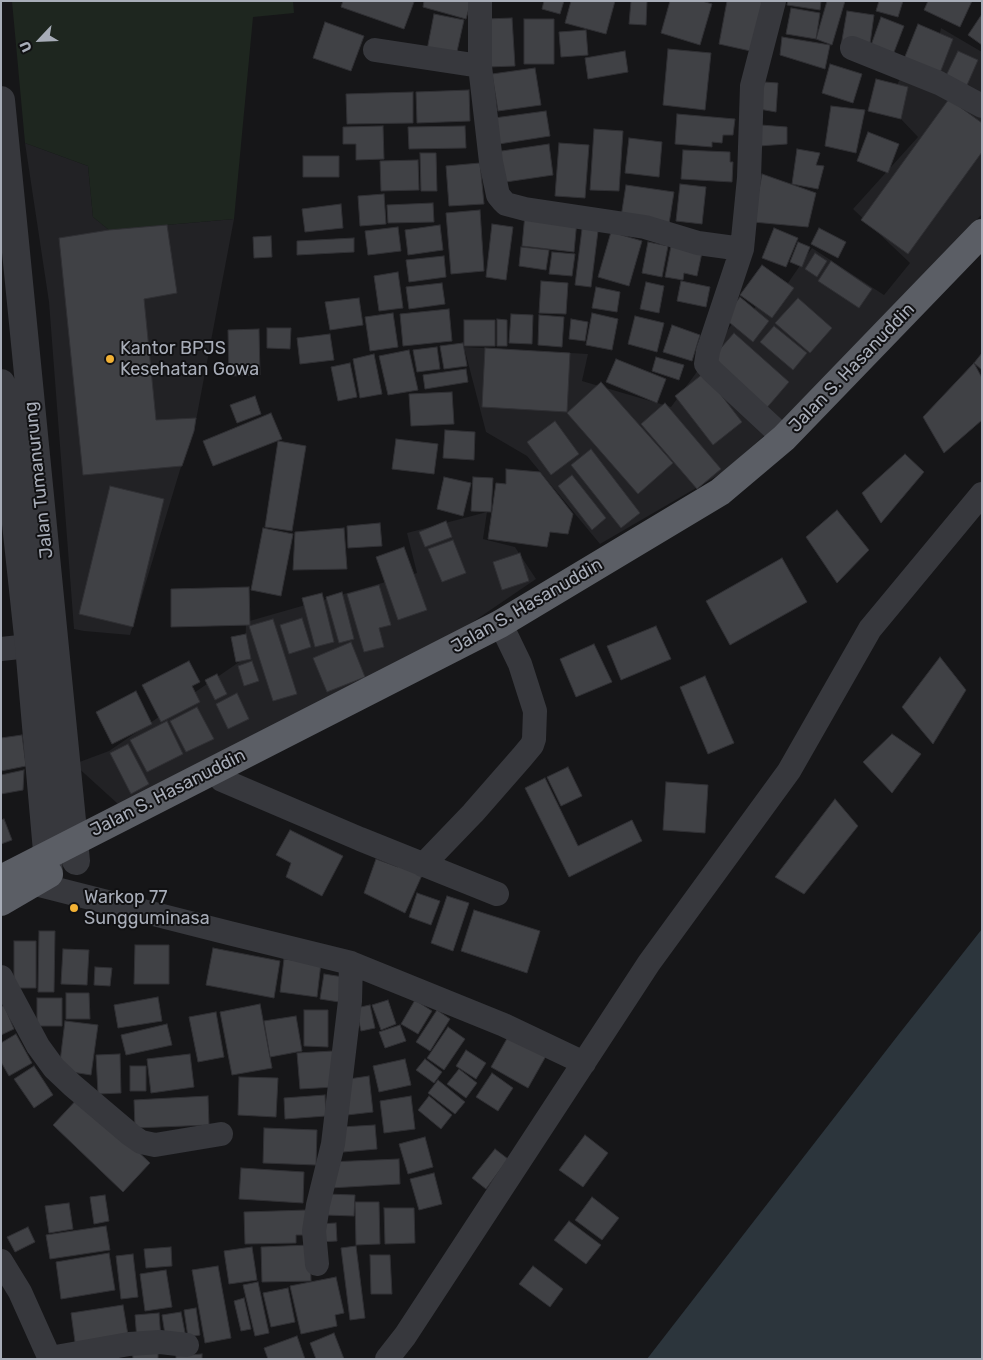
<!DOCTYPE html>
<style>
body{margin:0}
#map{position:relative;width:983px;height:1360px;overflow:hidden;background:#161618;font-family:Rubik,sans-serif}
canvas{display:block}
.frame{position:absolute;inset:0;border:2px solid #a8adb8;pointer-events:none}
.north{position:absolute;left:15px;top:15px;width:50px;height:50px;-webkit-text-stroke:4px #111113;paint-order:stroke;rotate:245deg;font-size:14px;font-weight:700;line-height:20px;text-align:center;color:#a8adb8}
.north::after{content:'';display:block;margin:auto;width:18px;height:22px;background:#a8adb8;clip-path:polygon(50% 0,100% 100%,50% 72%,0 100%)}
</style>
<div id="map">
<canvas width="983" height="1360"></canvas>
<div class="frame"></div>
<div class="north">U</div>
</div>
<script>
const ctx = document.querySelector('canvas').getContext('2d');
ctx.lineJoin = 'round';
function paint(path, color) {
  ctx.fillStyle = color;
  ctx.fill(path, 'evenodd');
}
function toPath(rows) {
  const path = new Path2D();
  for (const r of rows) {
    path.moveTo(r[0], r[1]);
    for (let i = 2; i < r.length; i += 2) path.lineTo(r[i], r[i + 1]);
  }
  return path;
}
function strokePath(path, color, width, dash) {
  ctx.strokeStyle = color;
  ctx.lineWidth = width;
  ctx.lineCap = dash ? 'butt' : 'round';
  ctx.setLineDash(dash || []);
  ctx.stroke(path);
}
function write(font, color, halo, rows, align = 'center') {
  ctx.font = font + ' Rubik,sans-serif';
  ctx.lineWidth = 4;
  ctx.setLineDash([]);
  ctx.textBaseline = 'middle';
  ctx.strokeStyle = halo;
  ctx.fillStyle = color;
  for (const [text, x, y, turn = 0] of rows) {
    ctx.save();
    ctx.translate(x, y);
    ctx.rotate((+turn || 0) * Math.PI / 180);
    ctx.textAlign = isNaN(turn) ? turn : align;
    if (halo) ctx.strokeText(text, 0, 0);
    ctx.fillText(text, 0, 0);
    ctx.restore();
  }
}
const built = toPath([
 [941,28,982,52,982,214,841,368,722,473,600,544,527,456,486,432,464,347,588,354,582,381,671,407,732,324,750,315,777,276,788,283,812,248,884,295,910,263,853,209,918,137,899,117,884,113,905,68,932,72],
 [25,143,88,166,93,217,109,230,234,219,194,431,180,470,130,635,84,631,74,629,49,302],
 [487,512,483,539,515,547,536,579,464,628,129,814,74,764,109,751,245,658,246,622,417,573,407,533]
]);
const green = toPath([
 [12,1,293,1,294,13,253,17,234,219,109,230,93,217,88,166,25,143]
]);
const water = toPath([
 [982,929,982,1359,647,1359,899,1034]
]);
const building = toPath([
 [343,1,411,1,414,2,404,29,341,7,343,1],
 [424,1,471,1,466,19,423,7,424,1],
 [544,1,564,1,560,14,542,9,544,1],
 [571,1,615,1,606,34,565,23,571,1],
 [631,1,647,1,646,25,629,24,631,1],
 [670,1,702,1,712,4,700,45,661,33,670,1],
 [727,1,757,1,767,3,755,52,719,44,727,1],
 [788,1,821,1,820,10,787,5,788,1],
 [827,1,845,1,832,45,816,39,827,1],
 [879,1,903,1,898,17,876,11,879,1],
 [928,1,972,1,960,27,924,10,928,1],
 [791,8,820,13,816,39,786,34,791,8],
 [847,11,874,15,869,51,841,46,847,11],
 [434,14,464,20,456,56,427,50,434,14],
 [982,14,982,45,968,35,982,14],
 [881,17,904,26,891,60,869,51,881,17],
 [512,18,515,66,488,67,485,19,512,18],
 [524,19,554,19,554,64,524,64,524,19],
 [325,22,364,36,351,71,313,58,325,22],
 [918,24,953,39,940,73,904,59,918,24],
 [586,30,588,55,561,57,559,32,586,30],
 [782,37,830,45,825,69,780,55,782,37],
 [668,49,711,53,705,110,663,105,668,49],
 [625,51,628,72,588,79,585,58,625,51],
 [958,51,978,60,964,92,943,82,958,51],
 [830,64,862,74,853,103,822,93,830,64],
 [535,68,541,105,498,111,492,74,535,68],
 [876,79,908,87,901,119,868,111,876,79],
 [764,82,778,83,776,112,759,109,764,82],
 [469,90,470,121,417,123,416,92,469,90],
 [413,92,413,123,347,124,346,94,413,92],
 [949,99,982,123,982,152,908,254,861,220,949,99],
 [831,106,865,110,856,153,825,146,831,106],
 [546,111,550,136,499,144,494,118,546,111],
 [677,114,735,119,733,135,723,135,722,143,712,142,712,147,675,144,677,114],
 [761,125,787,127,787,144,759,146,761,125],
 [383,126,384,159,356,160,356,144,343,144,343,127,383,126],
 [465,126,466,148,409,149,408,127,465,126],
 [594,129,623,131,619,191,590,190,594,129],
 [868,132,899,144,888,173,857,161,868,132],
 [629,138,662,142,659,177,625,173,629,138],
 [559,143,589,145,585,198,555,196,559,143],
 [549,144,553,175,499,183,495,152,549,144],
 [797,149,820,153,816,165,824,166,818,189,792,184,797,149],
 [683,150,730,152,730,162,733,162,732,182,681,179,683,150],
 [420,153,436,153,437,191,421,191,420,153],
 [303,156,339,156,339,177,303,177,303,156],
 [418,160,419,190,381,191,380,161,418,160],
 [480,163,484,204,449,206,446,166,480,163],
 [762,174,816,193,808,227,753,222,762,174],
 [680,184,706,187,702,224,676,221,680,184],
 [626,185,674,192,669,224,621,217,626,185],
 [384,194,386,224,360,226,358,196,384,194],
 [433,203,434,222,388,223,387,205,433,203],
 [341,204,343,228,305,232,302,209,341,204],
 [480,210,484,271,451,274,446,213,480,210],
 [525,214,577,220,574,252,522,246,525,214],
 [583,221,599,223,591,287,575,285,583,221],
 [492,224,513,227,506,280,486,277,492,224],
 [167,225,177,293,144,299,156,420,196,418,194,431,182,466,83,475,59,238,109,230,167,225],
 [440,225,443,250,408,255,405,230,440,225],
 [398,227,401,251,368,255,365,231,398,227],
 [774,228,798,238,786,267,762,258,774,228],
 [819,228,846,242,838,258,811,244,819,228],
 [611,232,642,241,629,286,598,277,611,232],
 [271,236,272,257,254,258,253,237,271,236],
 [354,238,354,252,297,255,297,241,354,238],
 [672,241,703,248,697,276,684,273,683,280,665,277,672,241],
 [648,242,668,246,662,277,642,273,648,242],
 [798,242,810,247,802,267,790,262,798,242],
 [521,247,549,250,546,270,519,266,521,247],
 [552,252,575,254,572,276,549,274,552,252],
 [815,253,827,261,817,277,805,269,815,253],
 [444,256,446,277,409,282,406,260,444,256],
 [831,261,872,289,859,308,818,281,831,261],
 [762,265,794,288,772,318,740,295,762,265],
 [398,272,403,308,379,311,374,276,398,272],
 [541,281,568,283,566,314,539,313,541,281],
 [681,281,710,287,706,307,677,301,681,281],
 [646,282,664,286,659,313,640,309,646,282],
 [442,283,445,304,409,309,406,287,442,283],
 [596,287,620,292,617,312,592,308,596,287],
 [740,297,769,321,753,342,724,318,740,297],
 [359,298,363,325,330,330,325,302,359,298],
 [798,298,832,328,810,353,775,323,798,298],
 [449,309,452,341,403,346,400,314,449,309],
 [393,313,398,347,370,351,365,317,393,313],
 [592,313,618,319,612,350,586,345,592,313],
 [511,314,533,315,532,344,509,343,511,314],
 [539,315,564,317,562,347,538,345,539,315],
 [635,316,664,323,657,352,628,344,635,316],
 [497,319,507,320,507,346,497,346,497,319],
 [571,319,588,322,585,341,569,339,571,319],
 [464,320,495,320,495,346,464,346,464,320],
 [672,325,700,335,692,361,663,352,672,325],
 [774,326,807,353,793,370,760,342,774,326],
 [267,328,291,328,290,349,267,348,267,328],
 [259,329,260,375,229,376,228,330,259,329],
 [734,333,789,382,764,411,708,363,734,333],
 [330,334,334,360,300,364,297,338,330,334],
 [463,343,467,366,444,369,440,346,463,343],
 [437,347,440,369,417,372,413,350,437,347],
 [485,348,570,353,567,412,482,407,485,348],
 [409,350,418,390,388,395,379,356,409,350],
 [982,353,982,370,974,363,982,353],
 [374,354,382,394,360,398,353,359,374,354],
 [656,357,684,365,679,380,652,371,656,357],
 [616,359,666,379,657,403,606,382,616,359],
 [350,363,357,397,338,401,331,367,350,363],
 [974,363,982,378,982,420,944,453,923,417,974,363],
 [466,369,468,382,425,389,423,375,466,369],
 [704,373,742,422,713,445,675,396,704,373],
 [601,382,673,463,638,494,567,413,601,382],
 [452,392,454,424,411,426,409,394,452,392],
 [255,396,261,414,237,423,230,405,255,396],
 [665,403,721,469,697,489,641,424,665,403],
 [271,413,282,439,213,466,203,441,271,413],
 [555,421,579,454,551,475,527,442,555,421],
 [445,430,475,432,474,460,443,458,445,430],
 [396,439,438,444,434,474,392,469,396,439],
 [278,441,306,446,292,531,265,527,278,441],
 [591,449,640,513,621,528,571,465,591,449],
 [905,454,924,472,881,523,862,493,905,454],
 [506,469,540,472,573,514,568,534,550,532,547,547,488,539,496,483,506,484,506,469],
 [572,475,606,518,592,530,558,486,572,475],
 [444,477,471,483,463,516,437,509,444,477],
 [473,477,493,478,491,512,471,511,473,477],
 [110,486,164,499,133,627,79,614,110,486],
 [837,510,869,550,837,583,806,537,837,510],
 [446,521,452,537,425,547,419,532,446,521],
 [380,523,382,546,348,548,347,526,380,523],
 [263,528,293,534,281,596,251,590,263,528],
 [344,528,347,569,293,570,295,532,344,528],
 [453,540,466,573,442,582,428,549,453,540],
 [404,547,427,610,398,620,376,557,404,547],
 [520,553,529,581,502,590,493,562,520,553],
 [782,558,807,602,730,645,706,601,782,558],
 [379,585,391,625,379,628,384,647,364,652,347,594,379,585],
 [249,587,250,625,171,627,171,589,249,587],
 [342,592,354,639,339,643,326,597,342,592],
 [322,593,334,642,315,647,302,598,322,593],
 [302,618,311,647,289,654,280,625,302,618],
 [273,619,297,694,273,701,249,626,273,619],
 [656,626,671,659,621,680,607,646,656,626],
 [246,634,251,659,236,662,231,637,246,634],
 [351,642,365,677,327,692,313,658,351,642],
 [594,644,612,682,576,697,560,659,594,644],
 [940,657,966,690,933,744,902,707,940,657],
 [189,661,200,682,192,686,200,702,161,722,142,685,189,661],
 [252,661,259,681,244,686,238,666,252,661],
 [217,674,227,694,215,700,205,680,217,674],
 [705,676,734,743,708,754,680,687,705,676],
 [136,691,152,724,112,744,96,712,136,691],
 [237,693,249,719,228,729,216,704,237,693],
 [197,707,214,739,186,752,170,721,197,707],
 [167,721,183,754,147,772,130,740,167,721],
 [892,734,921,754,892,793,863,762,892,734],
 [22,735,26,766,1,771,1,738,22,735],
 [128,744,149,784,131,794,110,753,128,744],
 [568,767,582,796,561,806,547,777,568,767],
 [24,770,23,790,1,794,1,775,24,770],
 [545,778,578,846,632,820,642,841,569,877,525,788,545,778],
 [666,782,708,785,705,833,663,830,666,782],
 [835,799,858,826,804,894,775,877,835,799],
 [4,819,12,840,1,844,1,820,4,819],
 [290,830,343,856,322,896,286,877,291,863,276,855,290,830],
 [376,859,398,867,400,862,423,873,405,913,364,893,376,859],
 [417,893,440,901,431,925,409,917,417,893],
 [447,896,469,903,453,951,431,943,447,896],
 [474,910,540,931,527,973,461,951,474,910],
 [39,931,55,931,54,992,38,992,39,931],
 [14,941,36,941,36,988,14,988,14,941],
 [135,945,169,945,169,984,134,984,135,945],
 [213,948,280,961,274,998,206,985,213,948],
 [63,949,89,950,87,985,61,984,63,949],
 [284,959,321,963,317,997,280,992,284,959],
 [95,967,112,968,110,986,94,985,95,967],
 [324,974,343,977,339,1002,320,999,324,974],
 [66,993,89,993,90,1019,66,1019,66,993],
 [158,997,162,1021,118,1028,114,1005,158,997],
 [37,998,62,998,62,1026,37,1026,37,998],
 [388,1000,396,1024,381,1030,372,1005,388,1000],
 [415,1000,432,1011,418,1034,401,1024,415,1000],
 [260,1004,272,1068,232,1075,220,1012,260,1004],
 [4,1005,14,1029,1,1035,1,1007,4,1005],
 [370,1005,375,1028,361,1031,356,1008,370,1005],
 [304,1010,328,1010,328,1047,304,1046,304,1010],
 [437,1010,450,1019,430,1051,416,1042,437,1010],
 [216,1012,224,1057,198,1062,189,1017,216,1012],
 [296,1016,302,1051,270,1057,264,1021,296,1016],
 [65,1021,98,1025,91,1075,59,1070,65,1021],
 [167,1024,172,1045,126,1055,121,1035,167,1024],
 [400,1025,406,1041,385,1048,379,1032,400,1025],
 [448,1027,465,1039,444,1070,427,1058,448,1027],
 [16,1034,32,1063,9,1076,1,1062,1,1043,16,1034],
 [509,1035,546,1056,528,1088,491,1067,509,1035],
 [466,1050,486,1063,476,1079,456,1066,466,1050],
 [333,1051,335,1087,300,1089,297,1053,333,1051],
 [120,1054,121,1093,98,1094,96,1055,120,1054],
 [190,1054,194,1087,151,1093,147,1059,190,1054],
 [405,1059,411,1085,379,1092,373,1066,405,1059],
 [425,1059,442,1072,434,1083,416,1070,425,1059],
 [34,1066,53,1095,34,1108,14,1079,34,1066],
 [130,1066,146,1066,146,1091,130,1091,130,1066],
 [459,1069,477,1083,466,1098,447,1084,459,1069],
 [492,1073,513,1088,498,1111,476,1097,492,1073],
 [369,1076,373,1112,347,1115,342,1080,369,1076],
 [239,1077,278,1078,276,1117,238,1115,239,1077],
 [438,1080,465,1102,455,1114,428,1093,438,1080],
 [325,1095,326,1116,285,1119,284,1098,325,1095],
 [80,1096,150,1163,123,1192,53,1125,80,1096],
 [208,1096,209,1125,135,1128,134,1100,208,1096],
 [411,1096,415,1129,384,1133,380,1101,411,1096],
 [429,1096,452,1115,441,1129,418,1110,429,1096],
 [375,1125,377,1149,343,1152,341,1127,375,1125],
 [264,1128,317,1130,316,1165,263,1163,264,1128],
 [585,1135,608,1153,583,1187,559,1170,585,1135],
 [425,1137,433,1167,408,1174,399,1144,425,1137],
 [495,1149,508,1159,486,1189,472,1178,495,1149],
 [399,1159,400,1184,330,1188,329,1162,399,1159],
 [241,1168,304,1172,303,1203,239,1199,241,1168],
 [434,1173,442,1204,419,1210,410,1179,434,1173],
 [326,1194,355,1195,354,1216,325,1215,326,1194],
 [105,1195,109,1221,94,1224,90,1197,105,1195],
 [592,1197,619,1218,602,1240,575,1220,592,1197],
 [355,1202,379,1202,380,1244,356,1245,355,1202],
 [69,1203,73,1229,49,1233,45,1206,69,1203],
 [384,1208,414,1208,415,1243,385,1244,384,1208],
 [307,1210,307,1235,296,1235,296,1243,245,1244,244,1212,307,1210],
 [569,1221,601,1245,586,1264,554,1240,569,1221],
 [336,1223,337,1241,319,1242,318,1224,336,1223],
 [106,1226,110,1250,50,1259,46,1235,106,1226],
 [28,1227,35,1242,15,1252,7,1237,28,1227],
 [310,1245,311,1281,262,1282,261,1247,310,1245],
 [356,1246,365,1318,350,1320,341,1248,356,1246],
 [171,1247,172,1266,146,1268,144,1249,171,1247],
 [252,1247,257,1280,229,1284,224,1251,252,1247],
 [109,1253,115,1290,61,1299,56,1262,109,1253],
 [133,1254,138,1297,121,1299,116,1256,133,1254],
 [370,1255,390,1255,392,1294,371,1294,370,1255],
 [218,1266,231,1338,205,1343,192,1270,218,1266],
 [533,1266,563,1289,550,1307,519,1284,533,1266],
 [166,1270,172,1307,145,1311,140,1274,166,1270],
 [336,1277,344,1313,335,1315,337,1326,301,1334,290,1286,336,1277],
 [258,1282,269,1333,255,1336,243,1285,258,1282],
 [288,1288,295,1322,271,1327,263,1293,288,1288],
 [244,1298,251,1329,241,1331,234,1301,244,1298],
 [123,1305,129,1341,76,1349,71,1313,123,1305],
 [196,1308,200,1335,188,1337,184,1310,196,1308],
 [181,1312,186,1338,166,1341,162,1315,181,1312],
 [159,1313,161,1339,137,1341,135,1315,159,1313],
 [334,1333,344,1359,316,1359,310,1343,334,1333],
 [297,1336,305,1359,268,1359,264,1348,297,1336],
 [158,1344,158,1359,133,1359,132,1346,158,1344],
 [202,1354,202,1359,176,1359,176,1356,202,1354]
]);
const minor = toPath([
 [480,1,480,66,491,162,498,195,503,201,506,204,525,209,645,227,698,243,742,249,749,178,752,86,774,1],
 [852,48,939,83,982,106],
 [375,50,480,66],
 [742,249,708,351,706,364,712,371,784,438],
 [1,649,29,646],
 [222,780,360,839,497,894],
 [423,865,473,813,522,757,532,745,534,739,535,711,520,664,506,635],
 [32,883,229,933,351,963,504,1025,584,1063],
 [1,977,38,1046,54,1068,72,1085,131,1135,141,1142,155,1145,221,1134],
 [1,1261,20,1292,50,1359],
 [317,1264,314,1231,318,1205,333,1144,350,1001,351,963],
 [50,1358,129,1344,160,1342,187,1345],
 [387,1359,405,1336,649,963,789,771,870,629,982,494]
]);
const tertiary = toPath([
 [1,100,76,861],
 [1,383,29,646,49,874]
]);
const trunk = toPath([
 [1,879,500,624,720,492,784,438,982,233],
 [1,902,49,874]
]);
const markers = [
 [110,359,5,"#f2b134"],
 [74,908,5,"#f2b134"]
];
const poiNames = [
 ["Kantor BPJS",120,349],
 ["Kesehatan Gowa",120,370],
 ["Warkop 77",84,898],
 ["Sungguminasa",84,919]
];
const streetNames = [
 ["Jalan S. Hasanuddin",852,368,-46],
 ["Jalan Tumanurung",39,480,-96],
 ["Jalan S. Hasanuddin",527,606,-30],
 ["Jalan S. Hasanuddin",168,793,-27]
];
paint(built, '#222225');
paint(green, '#1e261f');
paint(water, '#2c353c');
paint(building, '#404145');
strokePath(building, '#303034', 1);
strokePath(minor, '#37383d', 24);
strokePath(tertiary, '#37383d', 28);
strokePath(trunk, '#5b5e65', 28);
for (const [x, y, r, color] of markers) {
  const dot = new Path2D();
  dot.arc(x, y, r, 0, 2 * Math.PI);
  ctx.fillStyle = color;
  ctx.fill(dot);
  strokePath(dot, '#111113', 2);
}
write('18px', '#a8adb8', '#111113', poiNames, 'left');
write('18px', '#a8adb8', '#111113', streetNames);
</script>
